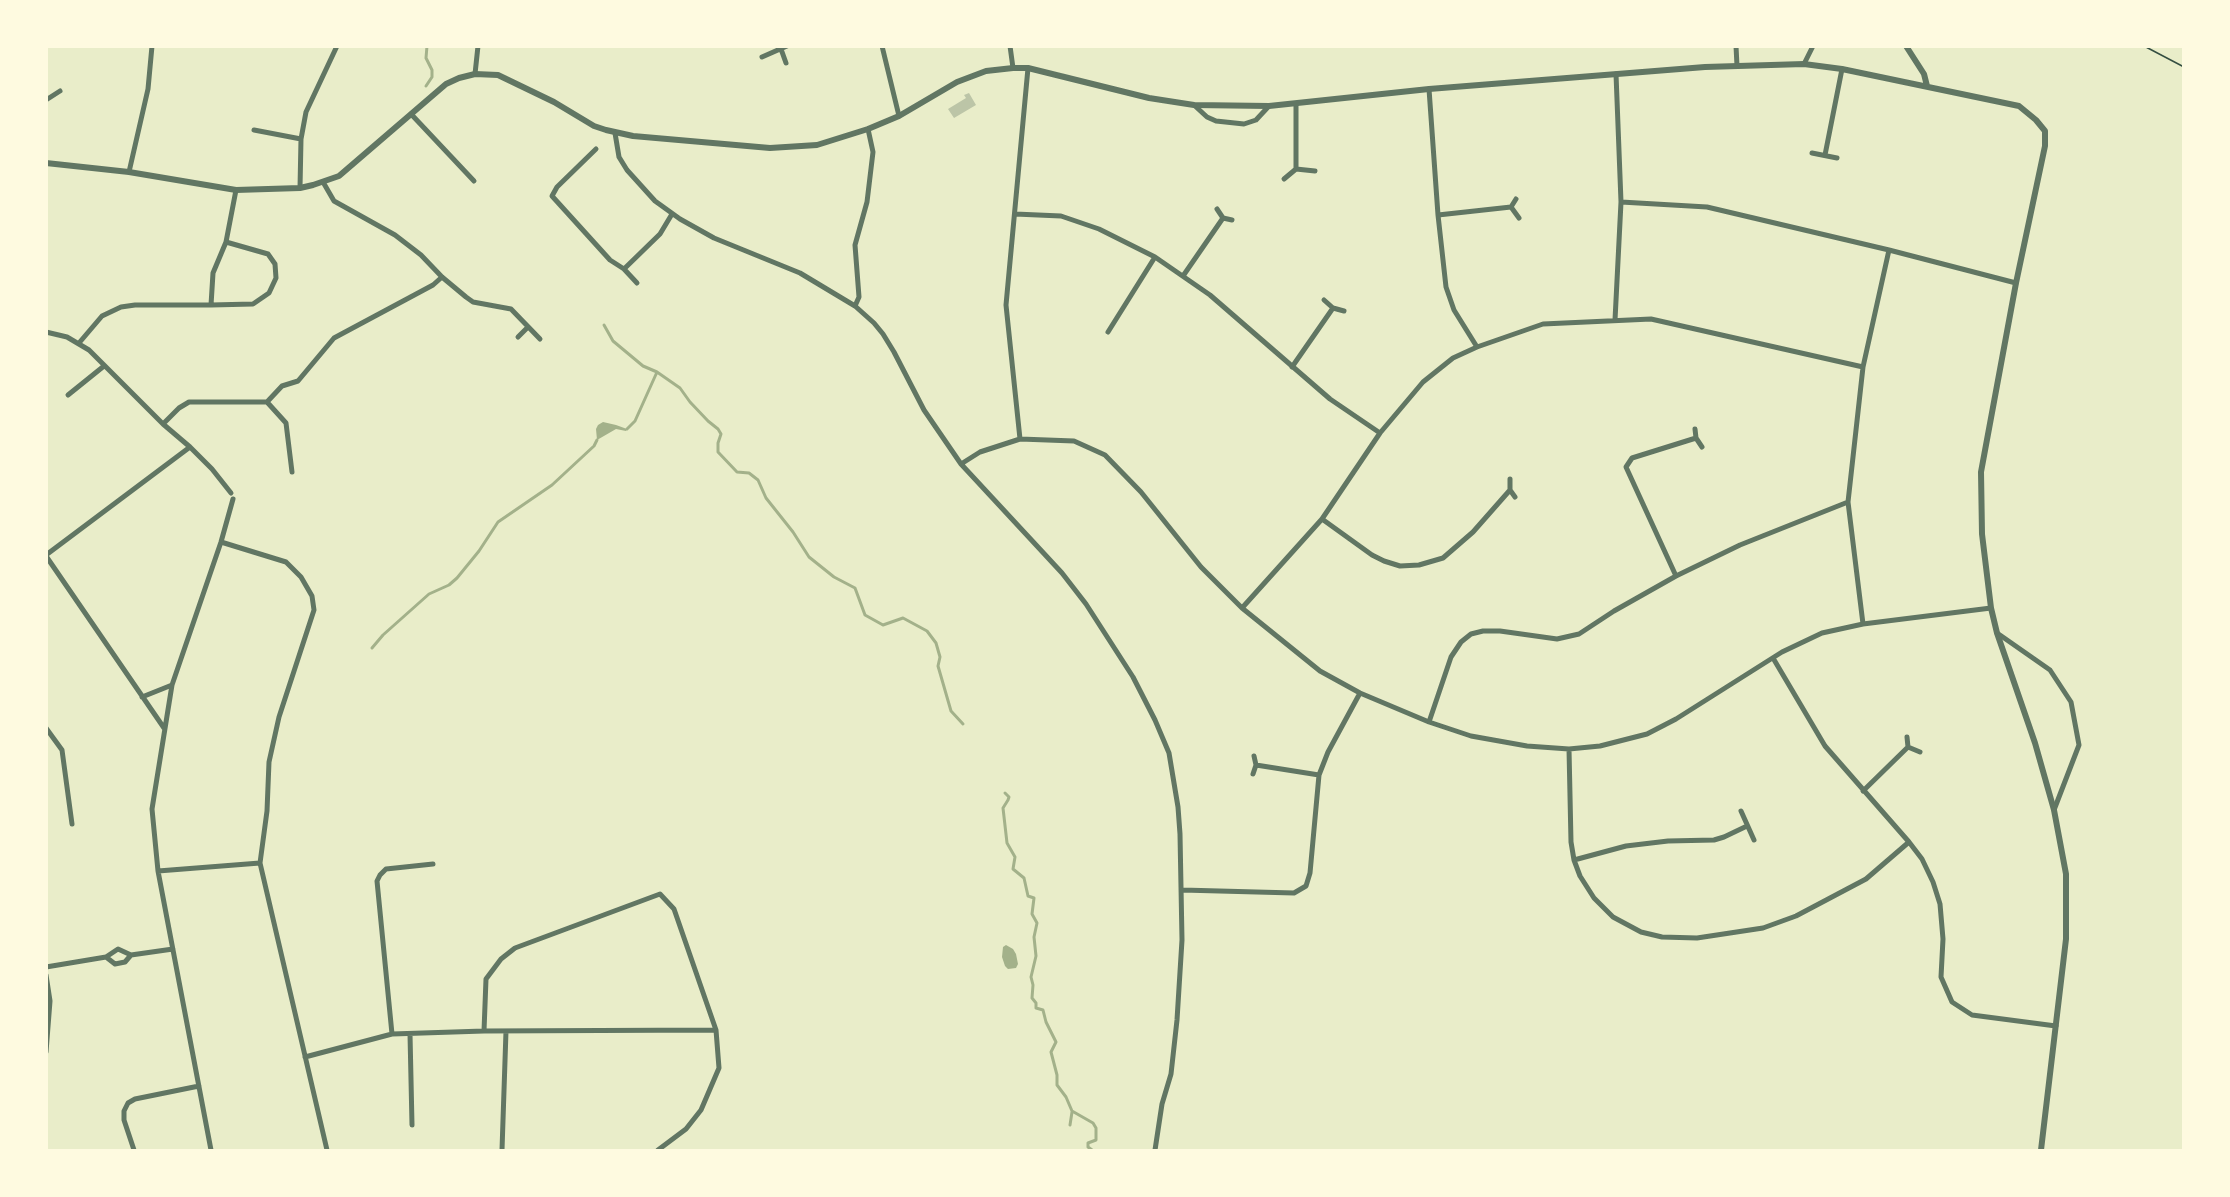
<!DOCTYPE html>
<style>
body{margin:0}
#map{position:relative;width:2230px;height:1197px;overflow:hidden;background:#e9edc9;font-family:Lato,sans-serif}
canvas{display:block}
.frame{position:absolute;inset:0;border:48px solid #fefae0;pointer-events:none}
</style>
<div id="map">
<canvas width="2230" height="1197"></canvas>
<div class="frame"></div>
</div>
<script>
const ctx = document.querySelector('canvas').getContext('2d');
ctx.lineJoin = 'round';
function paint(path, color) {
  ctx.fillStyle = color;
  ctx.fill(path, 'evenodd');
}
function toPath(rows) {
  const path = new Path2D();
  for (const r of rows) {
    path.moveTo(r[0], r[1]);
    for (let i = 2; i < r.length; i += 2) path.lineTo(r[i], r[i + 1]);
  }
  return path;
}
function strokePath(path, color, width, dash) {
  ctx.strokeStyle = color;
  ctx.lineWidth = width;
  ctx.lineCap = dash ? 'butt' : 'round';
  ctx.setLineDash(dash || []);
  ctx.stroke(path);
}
const water = toPath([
 [603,422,616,425,627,429,626,431,616,429,597,440,596,429,598,425],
 [1006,945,1013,949,1016,954,1018,964,1016,968,1008,969,1005,966,1002,957,1003,947]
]);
const stream = toPath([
 [426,86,432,77,432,70,426,58,427,46],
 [604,325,613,341,643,366,657,372,680,388,690,402,708,421,718,429,721,434,718,443,718,452,737,472,749,473,758,480,766,498,793,532,809,557,834,577,855,588,865,615,883,625,903,618,927,631,936,643,940,657,938,666,951,711,963,724],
 [627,429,635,421,657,372],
 [372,648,383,635,429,594,449,585,457,578,479,551,498,522,552,485,594,446,597,440],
 [1005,793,1009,797,1008,800,1003,808,1007,843,1015,857,1013,869,1024,878,1028,896,1034,898,1032,914,1037,923,1034,937,1036,956,1031,977,1033,985,1032,998,1036,1003,1036,1008,1043,1010,1046,1022,1056,1042,1051,1052,1057,1075,1057,1085,1066,1097,1072,1111,1093,1123,1096,1128,1096,1140,1088,1143,1088,1147,1092,1150],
 [1070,1125,1072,1112]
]);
const building = toPath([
 [969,93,976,105,954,118,948,109,966,98,964,95]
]);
const path = toPath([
 [2144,46,2184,67]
]);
const minor = toPath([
 [882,46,899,116],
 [1010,46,1013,68],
 [1736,46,1737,66],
 [781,49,786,63],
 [762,57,787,46],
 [1804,64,1813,46],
 [475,74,478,46],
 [1429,89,1438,215,1446,287,1454,310,1477,347],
 [46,100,60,91],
 [1296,104,1296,169],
 [1194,105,1207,117,1216,121,1244,124,1256,120,1269,106],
 [411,114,474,181],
 [254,130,301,139],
 [615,133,619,157,627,170,655,201,680,219,714,238,800,273,855,306,874,323,883,334,894,352,924,410,961,464,1062,573,1086,604,1133,677,1155,720,1169,753,1178,807,1180,834,1182,940,1177,1020,1171,1074,1162,1104,1155,1150],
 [596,149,557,187,552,196,610,260,624,269,637,283],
 [1812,153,1837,158],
 [1825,155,1842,69],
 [129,172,148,89,152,46],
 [1284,179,1296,169,1315,171],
 [323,182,334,201,395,235,421,255,442,277,466,297,473,302,511,309,540,339],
 [300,188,301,139,306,112,337,46],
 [1516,199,1511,207,1519,218],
 [1621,202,1707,207,1889,250,2016,283],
 [1217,209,1223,218,1232,220],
 [1015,214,1061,216,1099,229,1155,257,1210,295,1330,399,1380,433],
 [1438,215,1511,207],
 [624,269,660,234,672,214],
 [1183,276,1223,218],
 [1324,300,1333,308,1344,311],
 [211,305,253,304,269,293,276,278,275,264,268,254,226,242],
 [855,306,859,297,855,245,867,202,873,152,868,129],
 [1615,320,1621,202,1616,74],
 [46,332,67,337,89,350,163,424,190,447,212,469,231,493],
 [1108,332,1155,257],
 [518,337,528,327],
 [79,343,102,316,121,307,135,305,211,305,213,273,226,242,236,190],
 [1292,367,1333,308],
 [68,395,104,366],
 [267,402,286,423,292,472],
 [163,424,179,408,189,402,267,402,282,386,298,381,334,338,433,285,442,277],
 [1695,429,1696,438,1702,447],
 [1020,439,1006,305,1028,68],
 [961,464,980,452,1020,439,1074,441,1105,455,1141,492,1201,567,1242,608,1320,671,1360,693,1429,722,1471,736,1527,746,1569,749,1600,746,1647,734,1676,719,1782,652,1822,633,1863,624,1991,608],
 [1510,479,1510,490,1515,497],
 [1322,519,1372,555,1384,561,1400,566,1419,565,1443,558,1473,532,1510,490],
 [221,542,286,562,301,577,312,596,314,610,279,717,269,762,267,811,260,863,327,1150],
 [46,555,190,447],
 [46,556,164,728],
 [1676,576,1626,467,1632,458,1696,438],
 [1242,608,1322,519,1380,433,1423,382,1453,358,1477,347,1543,324,1651,319,1863,367],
 [1863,624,1848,502,1863,367,1889,250],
 [1997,633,2050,670,2071,702,2079,745,2054,810],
 [1773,658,1825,746,1909,842,1922,859,1933,882,1940,904,1943,939,1941,977,1952,1002,1972,1015,2056,1026],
 [142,697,172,685],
 [1429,722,1451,657,1461,642,1471,634,1483,631,1500,631,1557,639,1579,634,1614,611,1676,576,1740,545,1848,502],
 [46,728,62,750,72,824],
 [1907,737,1908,747,1920,752],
 [1569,749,1571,842,1574,860,1580,876,1594,898,1613,917,1641,932,1662,937,1697,938,1763,928,1796,916,1866,879,1909,842],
 [1256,765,1319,775],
 [1253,774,1256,765,1254,756],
 [1863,791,1908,747],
 [1741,811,1754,840],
 [1574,860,1626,846,1668,841,1714,840,1724,837,1747,826],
 [158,871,260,863],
 [1182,890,1294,893,1306,886,1310,873,1319,775,1328,752,1360,693],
 [106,957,115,964,125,962,131,955],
 [46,967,106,957,118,949,131,955,173,949],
 [46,975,50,1001,46,1052],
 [484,1031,486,979,501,959,515,948,660,894,674,909,716,1030,719,1068,701,1110,686,1129,658,1150],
 [392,1034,377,881,380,875,386,869,433,864],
 [410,1034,412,1125],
 [305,1057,392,1034,484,1031,716,1030],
 [134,1150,124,1120,124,1111,128,1103,135,1099,199,1086],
 [211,1150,158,871,152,809,172,685,221,542,233,499],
 [502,1150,506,1031]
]);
const tertiary = toPath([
 [1906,46,1924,74,1927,86],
 [46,163,129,172,236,190,300,188,313,185,339,176,446,84,459,78,475,74,498,75,554,102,594,126,606,130,633,136,770,148,817,145,868,129,899,116,957,82,986,71,1013,68,1028,68,1149,98,1194,105,1269,106,1429,89,1705,67,1804,64,1842,69,2019,106,2036,120,2045,131,2045,146,2016,283,1981,472,1982,534,1991,608,1997,633,2035,743,2054,810,2066,874,2066,939,2041,1150]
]);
paint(water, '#a3b18a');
strokePath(stream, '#a3b18a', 3);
paint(building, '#bcc5a7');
strokePath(path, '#344e41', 1.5);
strokePath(minor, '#617663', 5);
strokePath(tertiary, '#617663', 6);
</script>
